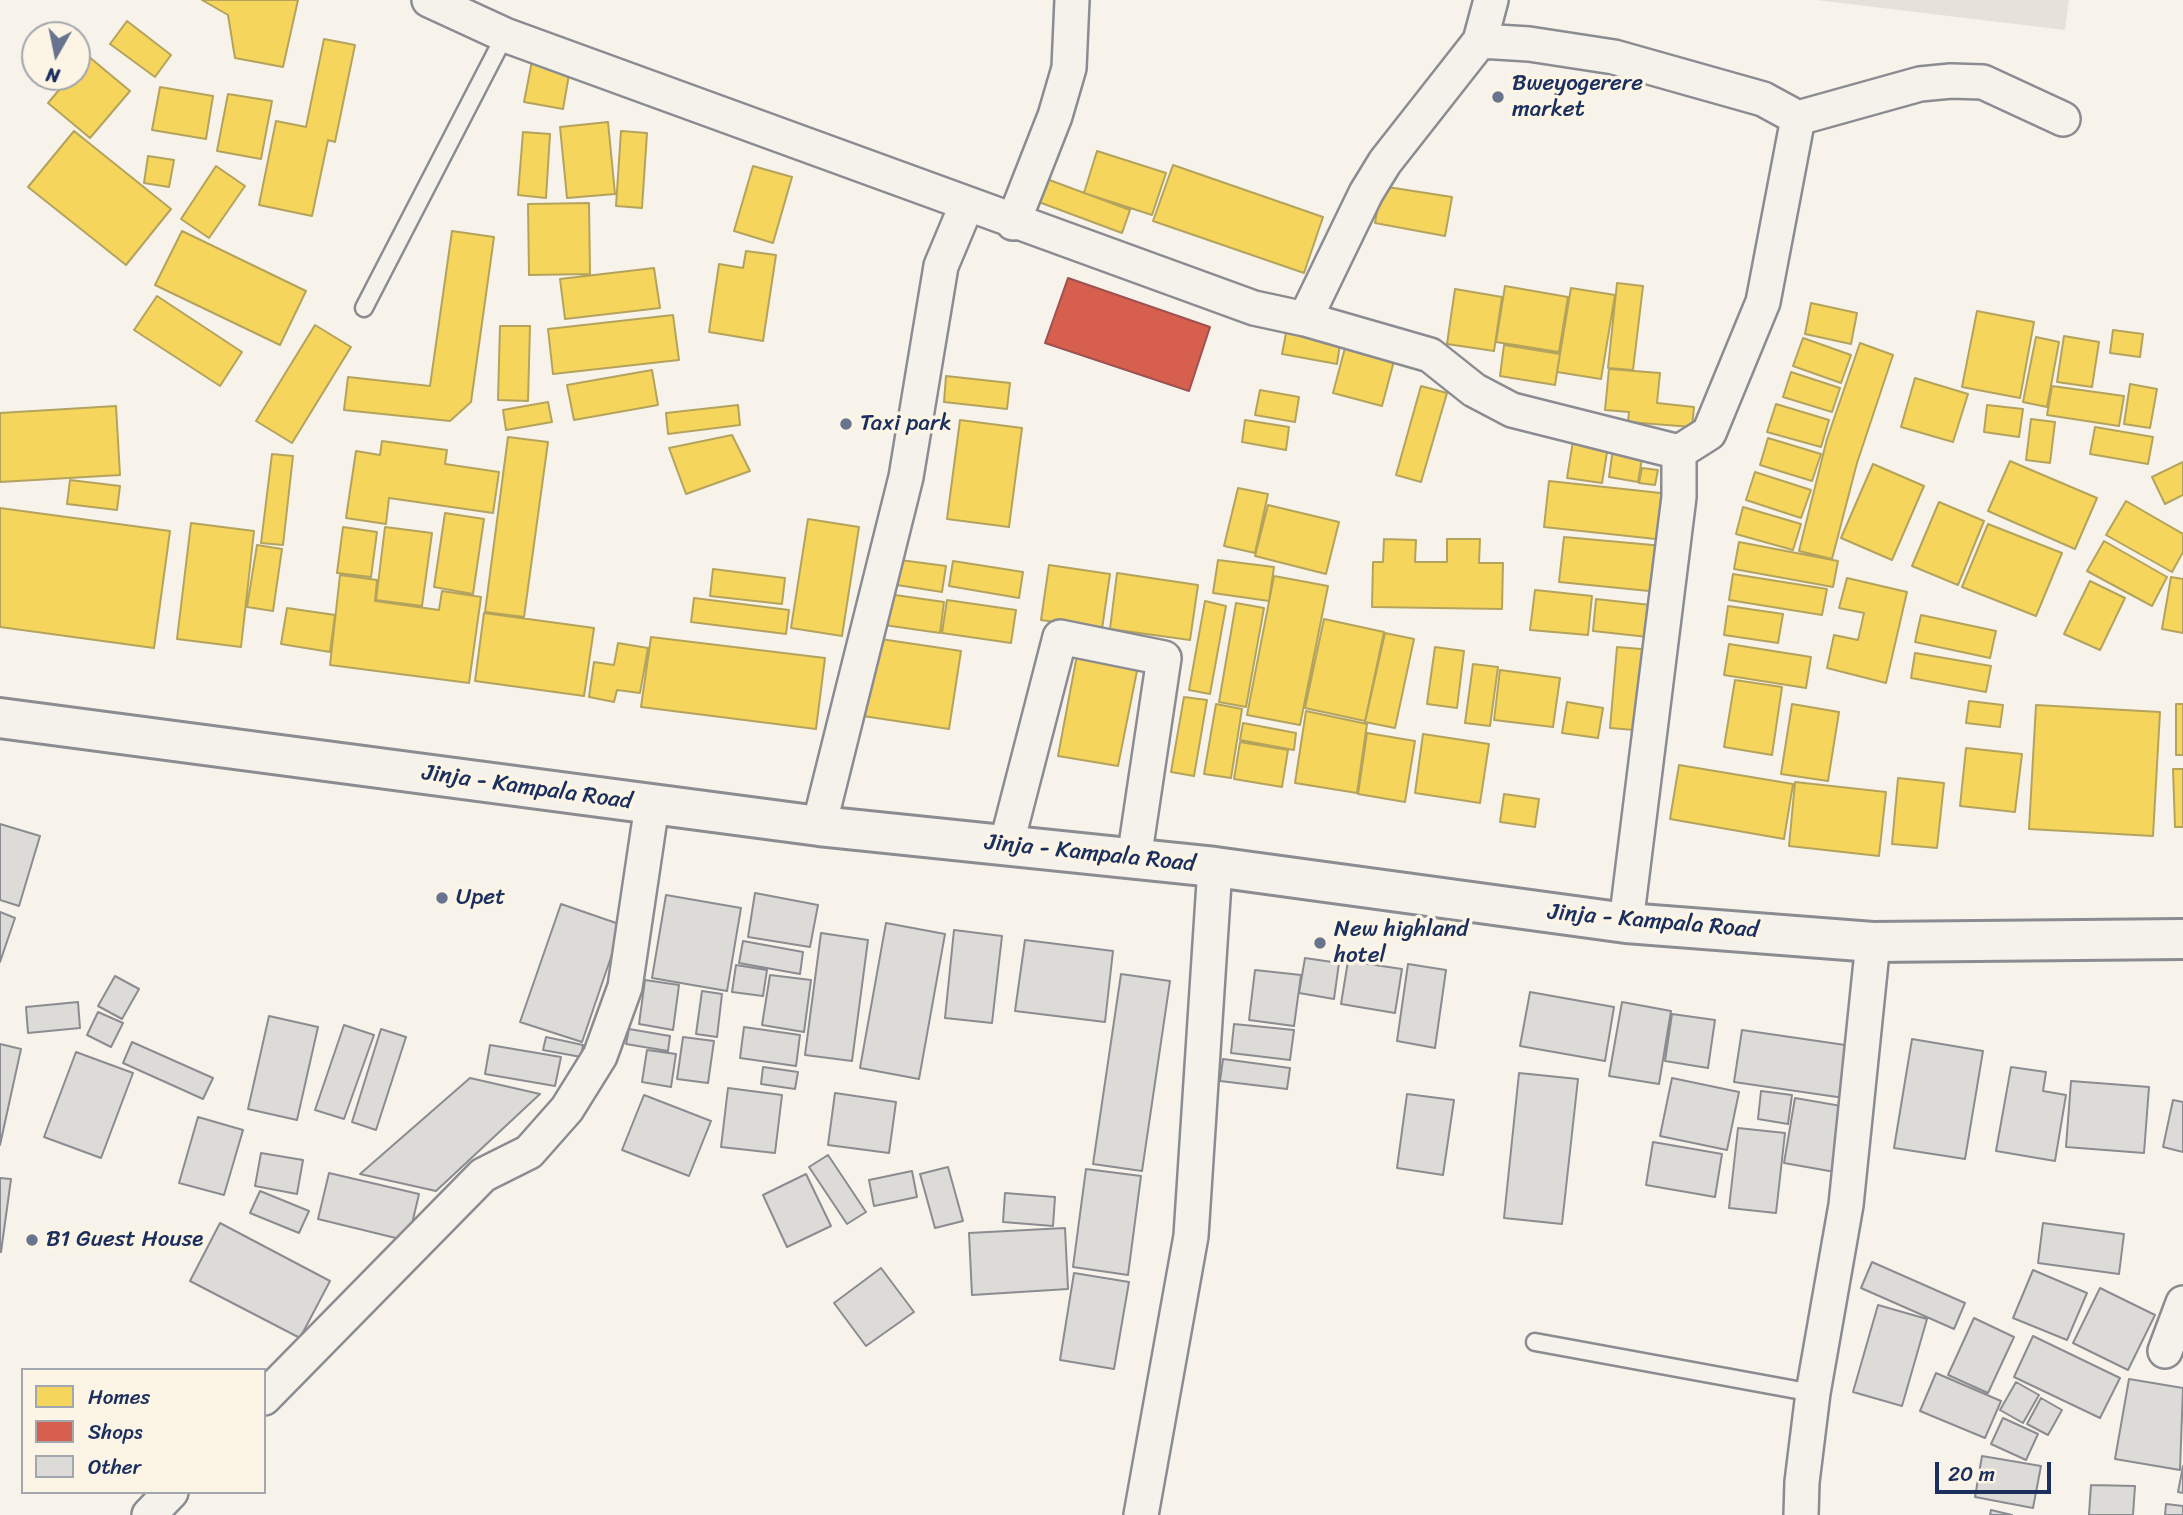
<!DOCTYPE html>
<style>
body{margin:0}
#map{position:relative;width:2183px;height:1515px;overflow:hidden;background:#f7f3ea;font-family:Sriracha,sans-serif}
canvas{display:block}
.legend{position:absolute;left:21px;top:1368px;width:245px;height:126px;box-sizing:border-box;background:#fcf5e5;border:2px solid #a2a6af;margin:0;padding:9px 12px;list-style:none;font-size:21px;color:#1b2f5e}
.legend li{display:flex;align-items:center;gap:14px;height:35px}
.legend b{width:35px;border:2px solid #a2a6af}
.north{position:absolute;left:21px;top:21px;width:70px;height:70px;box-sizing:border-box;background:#fcf5e5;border:2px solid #a2a6af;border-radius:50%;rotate:189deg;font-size:19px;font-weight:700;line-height:28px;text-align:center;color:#1b2f5e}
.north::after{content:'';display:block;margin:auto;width:24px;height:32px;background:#68748f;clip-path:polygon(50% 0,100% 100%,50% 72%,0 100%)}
.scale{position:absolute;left:1935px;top:1462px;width:116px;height:32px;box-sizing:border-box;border:4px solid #1b2f5e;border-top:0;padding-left:9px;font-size:21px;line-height:24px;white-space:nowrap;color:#1b2f5e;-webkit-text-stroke:5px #fcf5e5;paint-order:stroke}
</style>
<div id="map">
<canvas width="2183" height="1515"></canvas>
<ul class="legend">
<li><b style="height:19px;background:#f6d55c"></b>Homes</li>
<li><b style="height:19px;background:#d6604d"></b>Shops</li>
<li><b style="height:19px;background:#dddbd7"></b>Other</li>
</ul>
<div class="north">N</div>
<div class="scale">20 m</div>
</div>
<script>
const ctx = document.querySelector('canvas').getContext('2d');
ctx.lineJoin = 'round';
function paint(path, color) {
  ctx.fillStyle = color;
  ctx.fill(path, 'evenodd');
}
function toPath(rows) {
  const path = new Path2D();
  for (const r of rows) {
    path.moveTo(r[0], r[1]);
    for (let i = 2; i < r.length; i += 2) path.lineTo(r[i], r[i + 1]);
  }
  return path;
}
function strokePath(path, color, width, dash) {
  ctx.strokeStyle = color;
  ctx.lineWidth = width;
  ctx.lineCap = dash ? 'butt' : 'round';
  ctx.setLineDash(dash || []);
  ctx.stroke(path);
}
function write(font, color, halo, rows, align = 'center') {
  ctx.font = font + ' Sriracha,sans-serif';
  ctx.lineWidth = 7;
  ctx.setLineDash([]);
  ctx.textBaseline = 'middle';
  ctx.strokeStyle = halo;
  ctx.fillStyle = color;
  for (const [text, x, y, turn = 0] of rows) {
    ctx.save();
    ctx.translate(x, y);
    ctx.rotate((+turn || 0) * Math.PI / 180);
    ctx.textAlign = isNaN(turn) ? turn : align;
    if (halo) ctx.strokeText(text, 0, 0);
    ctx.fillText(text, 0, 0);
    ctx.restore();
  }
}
const green = toPath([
 [1816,0,2069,0,2065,30]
]);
const homes = toPath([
 [202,0,298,0,283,67,235,58,228,15,202,0],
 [127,21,171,55,155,77,110,44,127,21],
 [324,39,355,45,335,142,328,140,312,216,259,205,276,121,306,127,324,39],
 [88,56,130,91,90,138,48,103,70,77,77,77,77,69,88,56],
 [532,61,570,69,563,109,524,102,532,61],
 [160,87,213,96,206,139,152,130,160,87],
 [228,94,272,101,261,159,217,151,228,94],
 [608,122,615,194,567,198,560,127,608,122],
 [74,131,171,209,126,265,28,187,74,131],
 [621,131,647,133,642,208,616,206,621,131],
 [523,132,550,134,546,198,518,195,523,132],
 [1097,151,1166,173,1152,215,1084,193,1097,151],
 [148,156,174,160,169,187,144,183,148,156],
 [1173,165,1323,217,1304,273,1153,221,1173,165],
 [216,166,245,186,209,238,181,219,216,166],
 [753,166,792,177,773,243,734,231,753,166],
 [1036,175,1130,210,1122,233,1028,198,1036,175],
 [1381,186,1452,197,1445,236,1375,223,1381,186],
 [589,203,590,274,529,275,528,204,589,203],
 [182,231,306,291,280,345,155,285,182,231],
 [452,231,494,237,471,402,450,421,344,410,348,377,430,386,452,231],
 [746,251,776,255,763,341,709,332,719,264,743,268,746,251],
 [654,268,660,308,565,319,560,279,654,268],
 [1617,283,1643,286,1633,370,1608,368,1617,283],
 [1505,286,1568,297,1559,352,1496,342,1505,286],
 [1571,288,1615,295,1601,379,1557,372,1571,288],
 [1455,289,1502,297,1494,351,1447,344,1455,289],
 [157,296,242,352,220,386,134,330,157,296],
 [1811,303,1857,313,1851,344,1805,334,1811,303],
 [1977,311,2034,322,2020,398,1962,387,1977,311],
 [673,315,679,360,553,374,548,329,673,315],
 [315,325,351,347,292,443,256,421,315,325],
 [500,326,530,326,528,401,498,400,500,326],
 [1287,328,1341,338,1337,364,1282,354,1287,328],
 [2113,330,2143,334,2140,357,2110,353,2113,330],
 [2064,336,2099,342,2092,387,2057,382,2064,336],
 [2036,337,2059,342,2047,407,2023,402,2036,337],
 [1803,338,1851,355,1841,383,1793,366,1803,338],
 [1860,343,1893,355,1857,463,1832,559,1799,551,1827,439,1860,343],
 [1346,344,1395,357,1382,406,1333,393,1346,344],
 [1504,345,1560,354,1555,385,1500,376,1504,345],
 [1609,369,1660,373,1657,403,1694,407,1692,427,1628,422,1629,412,1605,410,1609,369],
 [652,370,658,405,574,420,567,385,652,370],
 [1791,372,1840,388,1832,412,1783,397,1791,372],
 [946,376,1010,383,1007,409,944,402,946,376],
 [1915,378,1968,394,1953,442,1901,427,1915,378],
 [2130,384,2157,389,2150,428,2124,424,2130,384],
 [1421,386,1447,393,1421,482,1396,475,1421,386],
 [2052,386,2124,396,2119,426,2047,415,2052,386],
 [1260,390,1299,397,1295,422,1255,415,1260,390],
 [548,402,552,422,506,430,503,410,548,402],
 [1776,404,1829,420,1821,447,1767,432,1776,404],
 [738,405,740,425,668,434,666,413,738,405],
 [1987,405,2023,409,2019,437,1984,432,1987,405],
 [116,406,120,475,0,482,0,413,116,406],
 [2031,419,2055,422,2050,463,2026,460,2031,419],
 [960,420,1022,428,1009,527,947,519,960,420],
 [1245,420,1289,427,1286,450,1242,442,1245,420],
 [2095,427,2153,437,2148,464,2090,454,2095,427],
 [732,435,750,471,686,494,669,448,732,435],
 [1574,435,1609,440,1602,483,1567,478,1574,435],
 [508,437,548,442,524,617,485,612,508,437],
 [1768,438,1821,454,1812,481,1760,465,1768,438],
 [382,441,447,450,445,464,499,472,493,513,389,498,386,524,346,518,356,451,380,455,382,441],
 [1614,442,1644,447,1638,482,1609,477,1614,442],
 [272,454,293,456,283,545,261,543,272,454],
 [2010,461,2097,498,2075,549,1988,511,2010,461],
 [2183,462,2183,495,2165,504,2152,477,2183,462],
 [1873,464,1924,486,1892,560,1841,538,1873,464],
 [1642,468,1658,470,1655,485,1639,483,1642,468],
 [1755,472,1811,490,1801,518,1746,500,1755,472],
 [70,480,120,486,117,510,67,504,70,480],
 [1549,481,1670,494,1665,540,1544,527,1549,481],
 [1238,488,1268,494,1255,553,1224,546,1238,488],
 [2126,501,2183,534,2183,552,2172,572,2106,535,2126,501],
 [1939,502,1984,521,1958,585,1912,566,1939,502],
 [1268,505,1339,522,1326,574,1255,556,1268,505],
 [1743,507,1801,524,1793,550,1736,534,1743,507],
 [0,508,170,531,154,648,0,627,0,508],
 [445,513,484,519,473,594,434,587,445,513],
 [808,519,859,527,842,636,791,628,808,519],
 [191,523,254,531,241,647,177,639,191,523],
 [1988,524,2062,553,2036,616,1962,587,1988,524],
 [343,527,377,532,371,577,337,573,343,527],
 [385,527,432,533,422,606,376,600,385,527],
 [1564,537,1664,546,1659,592,1559,582,1564,537],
 [1384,539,1416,540,1415,562,1447,562,1447,539,1480,539,1479,563,1503,563,1502,609,1372,607,1373,562,1383,562,1384,539],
 [2104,541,2167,577,2152,606,2087,571,2104,541],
 [1739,542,1838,561,1833,587,1734,569,1739,542],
 [257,545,282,549,273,611,247,607,257,545],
 [900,560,946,566,942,592,897,585,900,560],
 [1218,560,1274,567,1269,601,1213,593,1218,560],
 [953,561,1023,572,1019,598,949,586,953,561],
 [1049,565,1110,574,1102,629,1041,620,1049,565],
 [713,569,785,578,782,604,710,596,713,569],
 [1117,573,1198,585,1190,640,1110,629,1117,573],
 [1733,574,1827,589,1822,615,1729,600,1733,574],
 [340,575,377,580,375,601,439,610,442,591,481,597,469,683,330,665,340,575],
 [1274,576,1328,586,1300,725,1247,715,1274,576],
 [2171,577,2183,579,2183,633,2162,629,2171,577],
 [1847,578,1907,592,1886,683,1827,668,1834,635,1858,640,1864,613,1839,608,1847,578],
 [2090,581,2125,598,2100,650,2064,634,2090,581],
 [1535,590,1592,596,1588,635,1530,630,1535,590],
 [888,594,944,602,940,633,884,625,888,594],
 [694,598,789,610,786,634,691,622,694,598],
 [1596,599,1660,606,1657,638,1593,631,1596,599],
 [947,600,1016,610,1011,643,942,633,947,600],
 [1205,601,1226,606,1210,694,1189,690,1205,601],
 [1236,603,1264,608,1246,707,1219,702,1236,603],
 [1728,606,1783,614,1778,643,1724,635,1728,606],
 [287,608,335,615,330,652,281,644,287,608],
 [484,613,594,628,584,696,475,681,484,613],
 [1921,615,1996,631,1990,658,1915,642,1921,615],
 [1324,619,1384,632,1365,721,1305,708,1324,619],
 [1385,633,1414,639,1395,728,1365,722,1385,633],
 [651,637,825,658,816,729,641,707,651,637],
 [874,638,961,651,949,729,863,716,874,638],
 [618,643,648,648,640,693,617,690,614,702,589,697,594,662,614,665,618,643],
 [1729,644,1811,657,1806,688,1724,675,1729,644],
 [1435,647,1464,651,1457,708,1427,704,1435,647],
 [1617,647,1653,650,1646,731,1610,728,1617,647],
 [1915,653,1991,666,1986,692,1911,678,1915,653],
 [1077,655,1138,666,1118,766,1058,756,1077,655],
 [1473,664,1498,667,1490,726,1465,723,1473,664],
 [1500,670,1560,678,1553,727,1494,720,1500,670],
 [1735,680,1782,687,1772,755,1724,747,1735,680],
 [1184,697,1207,700,1194,776,1171,772,1184,697],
 [1969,701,2003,705,2000,727,1966,723,1969,701],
 [1567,702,1603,708,1598,738,1562,733,1567,702],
 [1216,704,1242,709,1231,778,1204,774,1216,704],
 [1792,704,1839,712,1828,781,1781,774,1792,704],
 [2176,704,2183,704,2183,755,2176,755,2176,704],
 [2036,705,2160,712,2153,836,2029,829,2036,705],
 [1306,711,1367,724,1357,793,1295,783,1306,711],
 [1243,723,1296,733,1294,750,1240,740,1243,723],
 [1367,733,1415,741,1405,802,1358,794,1367,733],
 [1423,734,1489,744,1480,803,1415,793,1423,734],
 [1240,742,1288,750,1282,787,1234,779,1240,742],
 [1966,748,2022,754,2015,812,1960,806,1966,748],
 [1679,765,1793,784,1784,839,1670,819,1679,765],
 [2173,769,2183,769,2183,827,2175,827,2173,769],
 [1898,778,1944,783,1937,848,1892,844,1898,778],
 [1795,782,1886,792,1879,856,1789,846,1795,782],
 [1504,794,1539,799,1535,827,1500,822,1504,794]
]);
const shops = toPath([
 [1068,278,1210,327,1189,391,1045,343,1068,278]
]);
const building = toPath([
 [0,824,40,836,19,906,0,900,0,824],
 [755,893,818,905,810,947,748,937,755,893],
 [666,895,741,908,727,991,652,978,666,895],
 [561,904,622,925,582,1042,520,1022,561,904],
 [0,912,15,918,0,962,0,912],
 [886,923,945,934,919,1079,860,1068,886,923],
 [954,930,1002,936,992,1023,945,1018,954,930],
 [821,933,868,940,852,1061,805,1055,821,933],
 [1025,940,1113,951,1105,1022,1015,1011,1025,940],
 [743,941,803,952,800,974,739,963,743,941],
 [1305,958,1339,963,1334,999,1299,993,1305,958],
 [1348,961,1402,969,1395,1013,1341,1004,1348,961],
 [1408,964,1446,970,1435,1048,1397,1041,1408,964],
 [736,965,767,970,763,996,732,992,736,965],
 [1255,970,1301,975,1294,1026,1249,1020,1255,970],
 [1121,974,1170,981,1142,1171,1093,1164,1121,974],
 [770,975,811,980,804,1032,762,1025,770,975],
 [115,976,139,989,122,1019,98,1006,115,976],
 [645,980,679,985,673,1030,639,1024,645,980],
 [702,991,722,994,717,1037,696,1034,702,991],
 [1530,992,1614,1007,1605,1061,1520,1046,1530,992],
 [78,1002,80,1028,28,1033,26,1007,78,1002],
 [1622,1002,1671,1011,1659,1084,1609,1076,1622,1002],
 [98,1012,123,1023,111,1047,87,1035,98,1012],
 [1672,1014,1715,1020,1708,1068,1665,1061,1672,1014],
 [269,1016,318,1027,297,1120,248,1109,269,1016],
 [1234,1024,1294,1030,1290,1060,1231,1053,1234,1024],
 [344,1025,374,1035,344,1119,315,1110,344,1025],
 [744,1027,800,1035,796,1066,740,1058,744,1027],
 [381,1029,406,1037,376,1130,352,1122,381,1029],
 [629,1029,670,1036,668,1051,626,1044,629,1029],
 [1742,1030,1852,1046,1844,1098,1734,1082,1742,1030],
 [546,1037,583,1045,581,1057,543,1050,546,1037],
 [683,1037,714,1041,708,1083,677,1079,683,1037],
 [1912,1039,1983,1051,1965,1159,1894,1148,1912,1039],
 [132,1042,213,1078,203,1099,123,1063,132,1042],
 [0,1044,21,1049,0,1145,0,1044],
 [490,1045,561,1057,555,1086,485,1074,490,1045],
 [647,1050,676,1054,671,1087,642,1082,647,1050],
 [76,1052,133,1073,101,1158,44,1137,76,1052],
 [1223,1059,1290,1068,1287,1089,1220,1081,1223,1059],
 [763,1067,798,1072,795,1089,761,1084,763,1067],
 [2011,1067,2046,1072,2043,1091,2066,1095,2055,1161,1996,1151,2011,1067],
 [1519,1073,1578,1079,1562,1224,1504,1218,1519,1073],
 [470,1078,540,1094,436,1191,360,1174,470,1078],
 [1672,1078,1739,1092,1727,1150,1660,1136,1672,1078],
 [2071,1081,2149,1087,2144,1153,2066,1147,2071,1081],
 [728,1088,782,1095,775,1153,721,1147,728,1088],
 [1761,1091,1792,1095,1788,1124,1758,1119,1761,1091],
 [835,1093,896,1102,889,1153,828,1145,835,1093],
 [1407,1094,1454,1100,1443,1175,1397,1168,1407,1094],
 [644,1095,711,1121,689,1176,622,1150,644,1095],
 [1795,1098,1847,1107,1835,1172,1784,1163,1795,1098],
 [2173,1100,2183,1102,2183,1152,2163,1147,2173,1100],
 [198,1117,243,1130,224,1195,179,1183,198,1117],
 [1738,1128,1785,1133,1776,1213,1729,1208,1738,1128],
 [1653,1142,1722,1154,1715,1197,1646,1185,1653,1142],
 [261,1153,303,1160,297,1194,255,1186,261,1153],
 [828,1155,866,1212,847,1224,809,1167,828,1155],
 [948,1167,963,1221,935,1228,920,1174,948,1167],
 [1086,1169,1141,1176,1128,1275,1073,1267,1086,1169],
 [912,1171,917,1197,874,1206,869,1180,912,1171],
 [329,1173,419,1194,408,1241,318,1219,329,1173],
 [806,1174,831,1226,787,1247,763,1195,806,1174],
 [0,1178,11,1179,1,1252,0,1252,0,1178],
 [260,1191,309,1211,299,1233,250,1213,260,1191],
 [1005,1193,1055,1197,1053,1226,1003,1222,1005,1193],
 [220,1223,330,1281,300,1338,190,1281,220,1223],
 [2043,1223,2124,1234,2119,1274,2038,1263,2043,1223],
 [1065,1228,1068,1289,972,1295,969,1233,1065,1228],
 [1872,1262,1965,1303,1954,1329,1861,1288,1872,1262],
 [881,1268,914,1312,866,1346,834,1303,881,1268],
 [2033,1270,2087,1293,2067,1340,2013,1318,2033,1270],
 [1074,1273,1129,1282,1114,1369,1060,1360,1074,1273],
 [2100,1288,2155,1315,2128,1370,2073,1343,2100,1288],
 [1878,1305,1927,1319,1902,1406,1853,1392,1878,1305],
 [1974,1318,2014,1337,1988,1393,1948,1375,1974,1318],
 [2033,1336,2120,1378,2100,1418,2014,1377,2033,1336],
 [1936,1373,2001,1401,1985,1438,1920,1411,1936,1373],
 [2129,1379,2183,1388,2180,1470,2115,1459,2129,1379],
 [2016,1382,2039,1395,2023,1423,2000,1410,2016,1382],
 [2041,1398,2062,1410,2048,1435,2027,1424,2041,1398],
 [2003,1418,2038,1434,2026,1460,1991,1444,2003,1418],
 [1982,1456,2041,1466,2033,1508,1975,1497,1982,1456],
 [2183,1466,2183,1493,2178,1492,2183,1466],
 [2091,1485,2135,1486,2133,1515,2089,1515,2091,1485],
 [2166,1504,2183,1506,2183,1515,2165,1515,2166,1504],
 [1991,1510,2012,1515,1990,1515,1991,1510]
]);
const service = toPath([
 [364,308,505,35],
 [1535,1342,1813,1393]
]);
const minor = toPath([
 [429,0,505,35,1254,308,1305,319,1430,355,1474,390,1512,410,1679,452,1679,497,1626,923],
 [1480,41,1529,44,1614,57,1763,99,1798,118,1763,302,1709,433,1679,452],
 [1798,118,1920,84,1951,81,1983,82,2063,119],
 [1013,223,1055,116,1069,68,1072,0],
 [1305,319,1366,193,1385,162,1480,41,1491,0],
 [819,826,906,477,941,266,967,204],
 [1006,846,1060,637,1164,658,1134,859],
 [2165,1351,2183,1303],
 [264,1398,483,1175,529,1152,567,1109,600,1056,625,987,652,805],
 [149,1515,171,1492],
 [1141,1515,1191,1236,1215,867],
 [1801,1515,1802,1482,1813,1393,1846,1205,1873,942]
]);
const trunk = toPath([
 [0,718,819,826,1215,867,1626,923,1873,942,2183,939]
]);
const markers = [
 [1498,97,7,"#68748f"],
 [846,424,7,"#68748f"],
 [442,898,7,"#68748f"],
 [1320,943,7,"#68748f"],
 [32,1240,7,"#68748f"]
];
const poiNames = [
 ["Bweyogerere",1512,84],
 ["market",1512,110],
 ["Taxi park",860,424],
 ["Upet",456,898],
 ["New highland",1334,930],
 ["hotel",1334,956],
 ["B1 Guest House",46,1240]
];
const streetNames = [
 ["Jinja - Kampala Road",527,788,8],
 ["Jinja - Kampala Road",1090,854,6],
 ["Jinja - Kampala Road",1653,922,5]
];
paint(green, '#e6e2db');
paint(homes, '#f6d55c');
strokePath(homes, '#b4a35d', 2);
paint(shops, '#d6604d');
strokePath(shops, '#9e5152', 2);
paint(building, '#dddbd7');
strokePath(building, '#8a8c91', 2);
strokePath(service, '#8a8c91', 21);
strokePath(minor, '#8a8c91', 38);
strokePath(trunk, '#8a8c91', 44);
strokePath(service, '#f5f2ec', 16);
strokePath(minor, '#f5f2ec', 33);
strokePath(trunk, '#f5f2ec', 38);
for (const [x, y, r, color] of markers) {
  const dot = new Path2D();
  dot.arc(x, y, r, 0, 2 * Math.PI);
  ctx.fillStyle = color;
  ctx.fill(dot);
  strokePath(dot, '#fcf5e5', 2.5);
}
write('23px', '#1b2f5e', '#fcf5e5', poiNames, 'left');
write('23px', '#1b2f5e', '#fcf5e5', streetNames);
</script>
